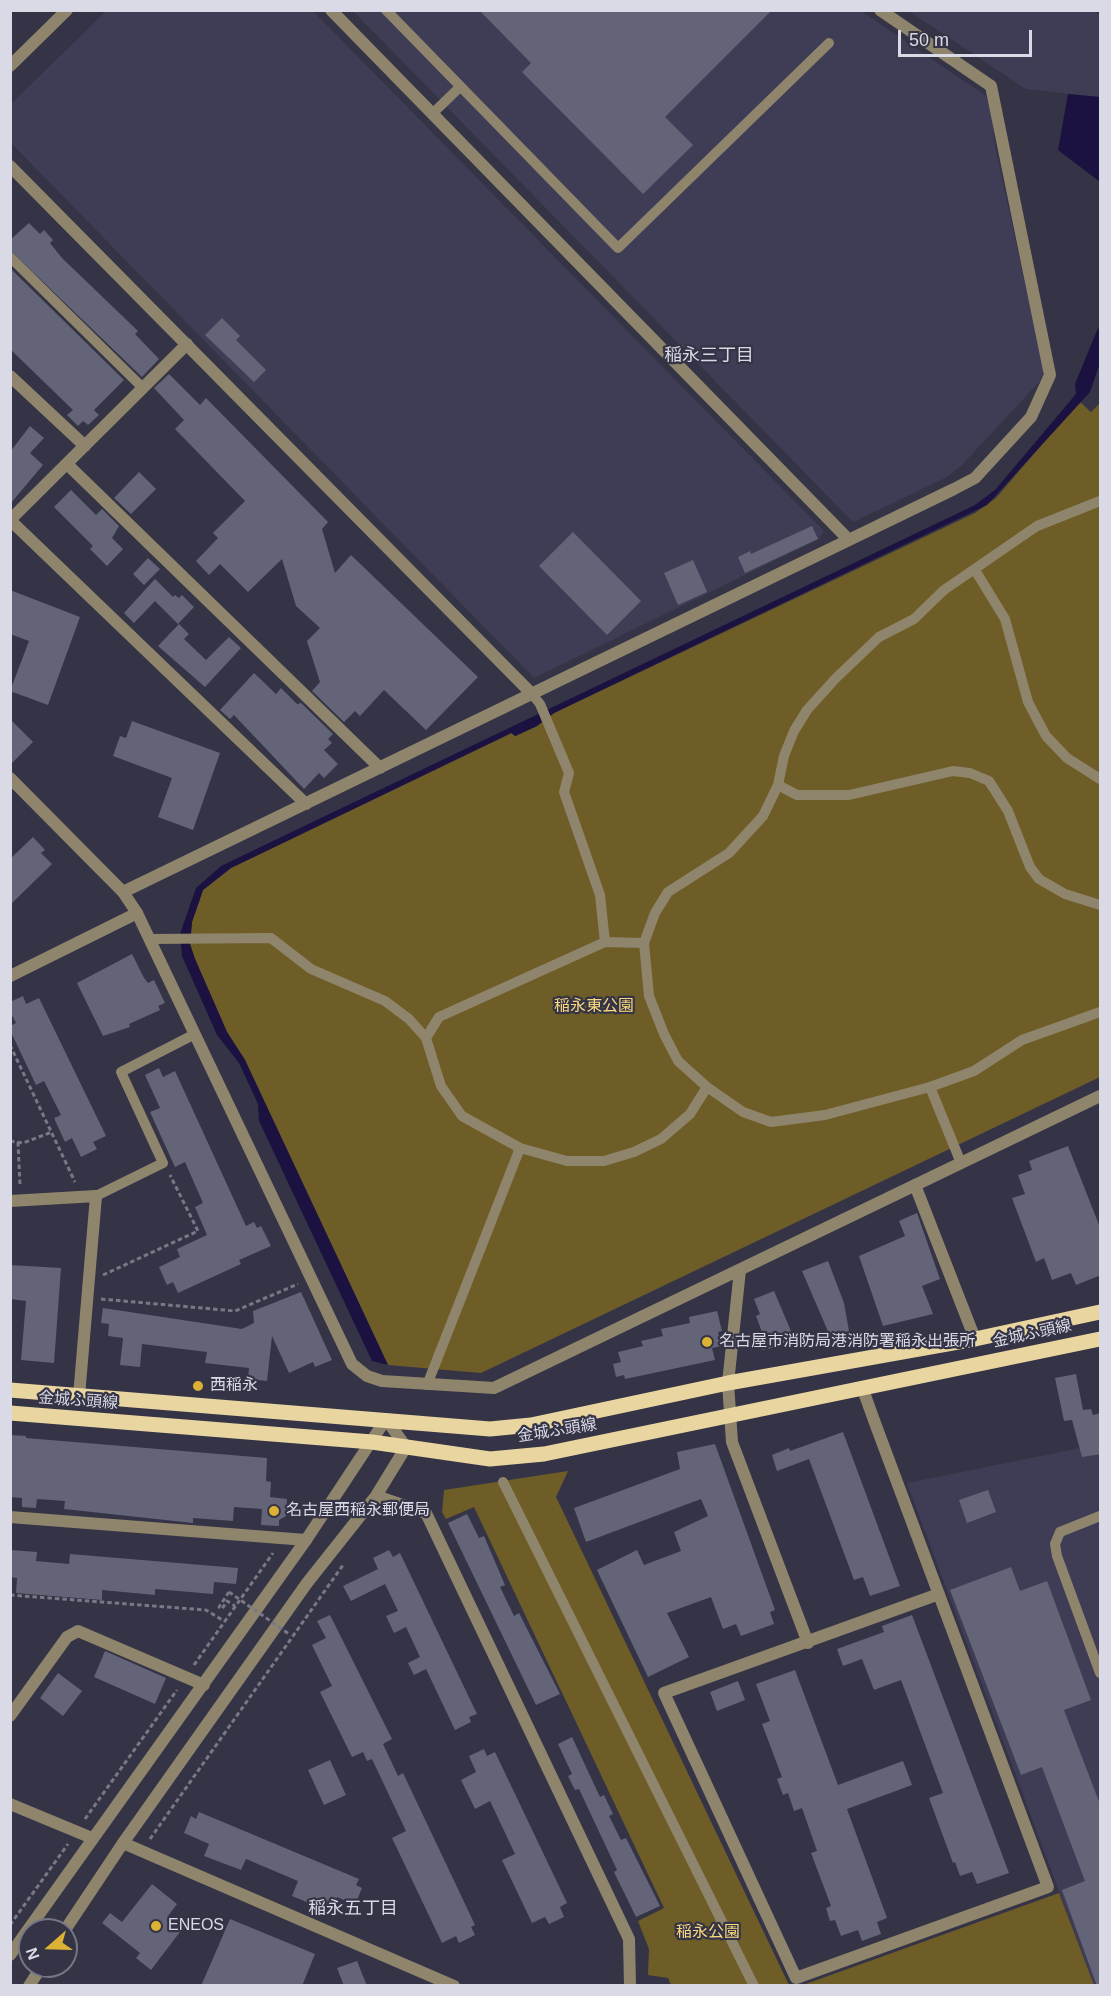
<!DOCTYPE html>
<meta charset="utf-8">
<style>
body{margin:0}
#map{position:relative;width:1111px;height:1996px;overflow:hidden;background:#343446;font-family:Helvetica,sans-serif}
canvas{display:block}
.frame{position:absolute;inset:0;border:12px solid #dadae6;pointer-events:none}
.north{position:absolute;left:18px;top:1918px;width:60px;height:60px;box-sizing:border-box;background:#343446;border:2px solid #767686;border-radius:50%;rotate:250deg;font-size:16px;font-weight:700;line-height:24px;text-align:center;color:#dadae6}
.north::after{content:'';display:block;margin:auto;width:21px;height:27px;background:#dbb233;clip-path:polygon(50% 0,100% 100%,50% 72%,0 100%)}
.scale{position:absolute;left:898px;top:30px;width:134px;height:27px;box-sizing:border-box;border:3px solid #dadae6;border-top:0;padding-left:8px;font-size:18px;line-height:21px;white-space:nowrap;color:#dadae6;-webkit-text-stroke:4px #343446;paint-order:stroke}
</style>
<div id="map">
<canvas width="1111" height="1996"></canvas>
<div class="frame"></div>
<div class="north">N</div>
<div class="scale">50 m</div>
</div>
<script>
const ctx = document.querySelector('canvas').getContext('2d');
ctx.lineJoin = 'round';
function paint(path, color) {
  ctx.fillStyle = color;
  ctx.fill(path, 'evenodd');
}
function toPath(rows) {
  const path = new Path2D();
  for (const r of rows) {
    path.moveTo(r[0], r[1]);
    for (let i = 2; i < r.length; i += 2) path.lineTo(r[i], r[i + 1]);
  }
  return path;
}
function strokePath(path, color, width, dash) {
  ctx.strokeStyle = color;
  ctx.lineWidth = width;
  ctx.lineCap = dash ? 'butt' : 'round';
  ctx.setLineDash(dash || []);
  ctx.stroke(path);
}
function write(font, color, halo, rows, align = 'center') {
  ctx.font = font + ' Helvetica,"Noto Sans JP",sans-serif';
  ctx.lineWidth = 4.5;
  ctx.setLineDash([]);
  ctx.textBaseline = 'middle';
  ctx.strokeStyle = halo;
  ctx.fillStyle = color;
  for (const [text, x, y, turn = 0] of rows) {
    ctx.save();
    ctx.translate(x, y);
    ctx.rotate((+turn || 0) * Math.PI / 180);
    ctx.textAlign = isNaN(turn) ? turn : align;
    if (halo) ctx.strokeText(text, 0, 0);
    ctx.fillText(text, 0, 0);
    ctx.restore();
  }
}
const built = toPath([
 [106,11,313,11,824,531,819,539,534,678,11,143,10,105],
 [353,11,861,11,986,96,991,108,995,146,1044,371,1040,381,961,466,945,478,853,522],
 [909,11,1093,11,1100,16,1100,97,1026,89],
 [1100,1444,1100,1985,1094,1985,907,1483]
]);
const green = toPath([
 [1079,401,1091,412,1100,403,1100,1077,481,1373,388,1365,245,1060,227,1032,195,959,190,944,192,922,203,890,231,868,512,733,516,736,537,726,554,713,975,513,996,498],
 [568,1471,556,1497,789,1985,671,1985,668,1978,648,1975,649,1949,638,1921,664,1908,474,1507,446,1519,442,1512,444,1490],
 [1059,1893,1094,1985,803,1985]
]);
const water = toPath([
 [1068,94,1100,97,1100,182,1058,150],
 [1098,328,1100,331,1100,363,1090,392,987,505,554,713,537,726,515,736,511,733,231,868,203,890,192,922,190,944,195,959,227,1032,245,1060,388,1365,372,1361,259,1121,258,1104,239,1063,217,1035,182,956,180,934,196,888,221,866,275,840,975,505,995,490,1076,394,1075,384]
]);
const building = toPath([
 [479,10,772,10,665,117,693,145,643,194,522,72,531,63],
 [29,223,40,234,44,230,53,240,50,243,62,258,138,331,135,334,159,359,142,377,10,250,10,240],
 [10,268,124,380,94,410,99,415,88,425,83,421,78,426,67,415,73,410,10,349],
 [222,318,240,336,236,340,266,370,254,382,205,335],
 [169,374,200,405,206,398,328,522,322,529,335,573,351,555,478,677,426,730,384,690,360,716,355,711,344,722,312,691,320,682,307,641,320,628,296,606,282,559,248,592,220,564,209,575,196,561,218,538,213,533,245,501,175,429,184,420,154,388],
 [30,426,44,438,30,453,43,465,10,504,10,452],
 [139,472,156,489,131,514,114,498],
 [71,490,96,515,102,509,119,526,112,538,123,549,107,566,90,549,93,546,54,507],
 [812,526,818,539,745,573,738,557,750,551,751,554],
 [573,532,641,601,607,635,539,566],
 [148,558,160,569,144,585,133,574],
 [693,560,707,592,678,605,664,573],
 [155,579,173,597,175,595,179,598,182,595,194,607,178,624,155,601,134,623,124,613],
 [10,590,80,617,48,705,10,691,29,641,10,634],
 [179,624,189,634,184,639,206,660,229,637,241,648,205,687,158,646],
 [254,673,276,694,281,688,297,704,301,703,333,734,328,739,332,743,324,750,338,764,324,778,319,773,304,789,234,715,230,719,220,710],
 [10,719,33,742,10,765],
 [132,721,220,753,193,830,158,817,172,778,113,756,120,736,126,738],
 [33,837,45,850,41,853,52,864,10,905,10,859],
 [132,954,144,978,148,983,154,980,165,1003,158,1006,160,1010,129,1024,130,1027,103,1036,77,983],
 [23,996,26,1004,39,998,106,1136,93,1142,97,1149,81,1157,72,1138,65,1142,54,1118,61,1115,44,1081,36,1085,10,1030,10,1026,16,1023,10,1011,10,1002],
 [159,1068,163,1077,175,1071,246,1226,254,1222,257,1228,261,1226,271,1246,239,1260,241,1264,178,1293,173,1282,167,1285,159,1267,180,1257,177,1249,207,1235,195,1207,203,1203,185,1162,175,1167,150,1112,160,1108,145,1075],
 [1068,1146,1101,1230,1101,1275,1076,1285,1071,1273,1052,1280,1044,1258,1036,1262,1012,1198,1025,1194,1018,1175,1032,1170,1029,1161],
 [917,1213,940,1279,922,1286,933,1314,883,1326,859,1256,905,1236,899,1221],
 [828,1261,844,1303,849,1331,830,1336,802,1271],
 [10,1265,61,1268,54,1363,21,1360,26,1301,10,1299],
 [774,1291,796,1343,762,1350,750,1337,762,1332,756,1316,760,1314,754,1299],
 [301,1292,332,1360,315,1367,313,1362,289,1373,272,1336,267,1381,248,1379,249,1368,205,1363,207,1352,142,1344,140,1367,120,1365,123,1338,108,1336,109,1324,101,1323,103,1308,242,1329,254,1323,253,1311],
 [717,1311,722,1331,718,1332,721,1346,712,1348,715,1360,625,1379,624,1375,616,1377,613,1364,621,1362,618,1352,643,1346,641,1341,663,1336,661,1329,690,1323,689,1317],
 [1076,1374,1083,1410,1091,1409,1093,1415,1101,1413,1101,1454,1082,1457,1072,1420,1064,1421,1055,1378],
 [843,1432,900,1586,870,1596,863,1577,854,1580,809,1459,777,1471,772,1455,789,1448,790,1451],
 [10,1435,26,1436,26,1438,267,1458,266,1481,271,1482,270,1497,287,1499,286,1516,279,1520,279,1526,261,1525,262,1509,234,1507,233,1521,193,1518,193,1523,64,1509,65,1501,37,1499,36,1508,22,1507,22,1498,10,1497],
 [715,1444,775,1610,770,1612,774,1624,741,1636,736,1624,723,1629,711,1597,667,1613,689,1657,648,1677,597,1570,637,1550,644,1565,681,1551,674,1532,708,1516,701,1499,586,1542,574,1508,680,1469,677,1452],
 [988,1490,996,1512,967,1523,959,1500],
 [467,1514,479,1538,484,1536,505,1585,500,1587,514,1616,519,1613,560,1694,536,1705,448,1523],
 [10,1550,37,1552,36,1561,69,1564,70,1554,238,1568,236,1584,214,1582,213,1594,155,1589,155,1595,102,1590,102,1600,16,1593,17,1578,10,1577],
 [389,1550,393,1557,400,1553,477,1714,469,1717,471,1722,455,1730,426,1669,414,1675,408,1663,420,1657,406,1627,394,1633,386,1616,398,1611,385,1584,351,1601,343,1586,378,1569,373,1558],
 [1011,1567,1020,1591,1047,1581,1091,1700,1064,1710,1101,1807,1101,1986,1097,1986,1062,1890,1085,1881,1042,1767,1021,1775,950,1590],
 [330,1615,392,1739,383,1744,398,1776,403,1773,475,1925,471,1927,475,1935,459,1943,456,1936,442,1943,392,1838,406,1831,372,1759,367,1761,363,1752,352,1757,320,1692,332,1686,312,1645,326,1638,317,1621],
 [912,1615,1009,1873,977,1884,972,1872,960,1876,955,1862,953,1863,929,1798,943,1793,901,1680,874,1690,862,1659,843,1666,837,1649,884,1632,882,1626],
 [105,1651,166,1678,155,1704,94,1677],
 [795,1670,838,1785,903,1761,912,1785,847,1809,887,1918,877,1922,881,1934,862,1941,858,1930,841,1936,835,1920,830,1921,826,1908,831,1906,811,1853,817,1851,802,1808,794,1811,788,1793,783,1795,777,1779,782,1777,762,1724,770,1721,756,1684],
 [58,1673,82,1691,63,1716,40,1698],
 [738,1681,745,1700,717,1711,710,1692],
 [572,1737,600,1797,604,1795,613,1814,609,1816,621,1840,626,1838,660,1906,636,1917,614,1872,617,1870,579,1789,575,1790,568,1776,572,1774,558,1744],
 [484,1749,487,1756,495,1752,567,1903,560,1907,564,1917,549,1924,545,1917,532,1923,502,1860,515,1854,490,1801,475,1809,461,1780,476,1772,469,1756],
 [330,1760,346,1795,324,1805,308,1770],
 [199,1812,359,1879,356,1885,362,1888,355,1905,337,1897,331,1912,292,1896,298,1881,246,1859,241,1870,204,1856,209,1844,184,1833,191,1816,196,1819],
 [152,1884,177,1904,168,1916,183,1928,151,1970,136,1958,140,1953,102,1923,110,1913,122,1922],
 [230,1919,315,1954,302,1986,201,1986],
 [357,1961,367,1986,344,1986,337,1968]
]);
const path = toPath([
 [10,1045,75,1182],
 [10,1141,23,1143,52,1132],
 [18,1142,20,1185],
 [103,1275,198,1231,170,1175],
 [101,1299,235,1311,298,1284],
 [229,1592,219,1607,222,1609,227,1601,235,1606],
 [10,1595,206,1610,224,1621],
 [194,1665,273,1553],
 [85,1819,177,1690],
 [150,1839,343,1565],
 [10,1925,68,1844]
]);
const service = toPath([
 [386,10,618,248,829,43],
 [432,114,460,87],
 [10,257,143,388],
 [1100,501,1037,526,944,590,914,619,879,637,836,678,807,710,794,731,784,756,778,785,763,816,729,853,668,892,655,913,644,943,649,996,664,1034,678,1061,707,1087,743,1112,771,1122,825,1115,930,1087,974,1071,1022,1040,1100,1012],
 [975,570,1005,619,1028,702,1046,736,1067,758,1100,779],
 [532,694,540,704,569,773,564,792,600,895,605,942],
 [778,785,797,795,849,795,953,771,970,773,989,781,1008,811,1030,867,1039,879,1065,894,1100,905],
 [149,939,271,938,311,969,385,1001,409,1019,426,1038,441,1086,462,1116,520,1148,567,1161,604,1161,634,1152,661,1139,690,1114,707,1087],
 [426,1038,439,1017,605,942,644,943],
 [930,1087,961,1163],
 [96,1196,163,1163,121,1072,195,1034],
 [427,1385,520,1148],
 [503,1482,754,1986],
 [1100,1516,1060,1532,1055,1544,1057,1556,1100,1673]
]);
const minor = toPath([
 [331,10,849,540],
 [10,376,85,446],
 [67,464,380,768],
 [10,520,306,804],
 [10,520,187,344],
 [123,892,954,489,975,478,1031,417,1050,375,991,86,880,10],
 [10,976,137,913],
 [915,1185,975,1339],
 [10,1201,96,1196,79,1396],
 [740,1270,728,1383,732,1442,808,1643],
 [862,1387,875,1423,1048,1887,796,1978,664,1693,939,1594],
 [10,1517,306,1540],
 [10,1716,67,1637,78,1631,204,1685],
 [10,1804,92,1838],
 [123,1843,454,1986]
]);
const tertiary = toPath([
 [10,66,67,10],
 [10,166,532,694],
 [10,778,123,892,137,913,352,1364,367,1376,382,1381,494,1388,1100,1096],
 [376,1496,426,1513,629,1939,630,1986],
 [10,1955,306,1540,386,1419,406,1447,376,1496,307,1583,123,1843,65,1930],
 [29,1986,42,1966]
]);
const primary = toPath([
 [10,1390,490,1429,531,1425,728,1383,975,1339,1100,1312],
 [10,1413,372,1442,490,1459,544,1454,1100,1339]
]);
const pathBridge = toPath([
 [229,1592,289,1634]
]);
const markers = [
 [707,1342,6,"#dbb233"],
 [198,1386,6,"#dbb233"],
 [274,1511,6,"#dbb233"],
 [156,1926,6,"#dbb233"]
];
const parkNames = [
 ["稲永東公園",594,1007],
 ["稲永公園",708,1933]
];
const streetNames = [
 ["金城ふ頭線",1032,1334,-12],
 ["金城ふ頭線",78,1401,4],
 ["金城ふ頭線",557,1431,-9]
];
const poiNames = [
 ["名古屋市消防局港消防署稲永出張所",719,1342],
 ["西稲永",210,1386],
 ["名古屋西稲永郵便局",286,1511],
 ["ENEOS",168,1926]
];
const neighbourhoodNames = [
 ["稲永三丁目",709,356],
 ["稲永五丁目",353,1909]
];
paint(built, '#3e3d55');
paint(green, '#6f5d27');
paint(water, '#1b1241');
paint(building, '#646479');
strokePath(path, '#787887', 3, [4.5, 3]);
strokePath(service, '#8f856c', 10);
strokePath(minor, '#8f856c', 12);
strokePath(tertiary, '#8f856c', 12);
strokePath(primary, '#e9d59f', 15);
strokePath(pathBridge, '#787887', 3, [4.5, 3]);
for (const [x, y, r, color] of markers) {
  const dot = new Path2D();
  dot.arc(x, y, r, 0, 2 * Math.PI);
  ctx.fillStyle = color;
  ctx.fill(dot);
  strokePath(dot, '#343446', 2);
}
write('16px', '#f9d87e', '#343446', parkNames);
write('16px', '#dadae6', '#343446', streetNames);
write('16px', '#dadae6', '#343446', poiNames, 'left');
write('18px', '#dadae6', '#343446', neighbourhoodNames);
</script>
